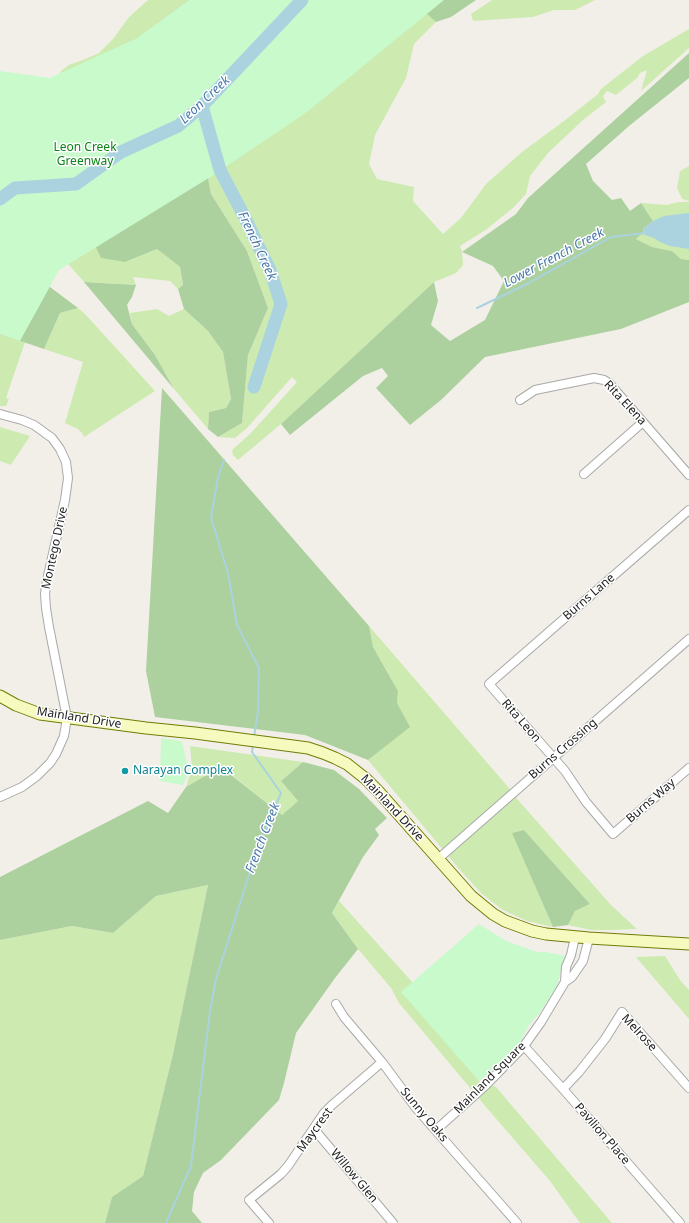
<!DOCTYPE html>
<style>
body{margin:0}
canvas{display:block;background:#f2efe9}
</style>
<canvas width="689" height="1223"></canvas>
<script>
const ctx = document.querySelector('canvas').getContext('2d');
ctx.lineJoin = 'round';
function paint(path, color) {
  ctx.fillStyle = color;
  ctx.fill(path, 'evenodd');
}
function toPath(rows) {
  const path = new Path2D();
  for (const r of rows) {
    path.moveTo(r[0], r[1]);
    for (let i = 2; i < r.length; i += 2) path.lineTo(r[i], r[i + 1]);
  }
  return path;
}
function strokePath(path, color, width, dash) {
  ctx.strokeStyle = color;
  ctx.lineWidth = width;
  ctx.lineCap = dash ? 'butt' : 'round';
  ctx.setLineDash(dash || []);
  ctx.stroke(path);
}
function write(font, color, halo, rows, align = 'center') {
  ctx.font = font + ' "Noto Sans",sans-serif';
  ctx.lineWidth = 3;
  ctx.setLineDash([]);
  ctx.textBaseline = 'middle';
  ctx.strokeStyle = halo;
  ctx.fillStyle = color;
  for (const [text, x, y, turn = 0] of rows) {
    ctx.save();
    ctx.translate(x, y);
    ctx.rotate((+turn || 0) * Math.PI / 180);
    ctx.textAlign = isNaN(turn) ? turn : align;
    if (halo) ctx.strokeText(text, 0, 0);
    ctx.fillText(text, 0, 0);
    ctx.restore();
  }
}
const grass = toPath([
 [148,0,189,0,137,38,50,89,21,93,0,83,0,72,0,74,5,80,10,82,18,81,25,85,33,85,41,84,48,81,54,81,58,78,61,71,69,65,83,60,99,53,113,39,129,17],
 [492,0,595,0,575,10,554,10,533,17,473,21,471,14],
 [420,8,436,22,414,44,406,78,375,135,369,164,377,179,414,187,413,201,443,234,461,218,486,184,522,152,564,121,598,94,601,89,643,56,689,29,689,48,641,91,647,70,640,73,637,78,616,95,607,91,603,96,606,102,583,120,548,153,530,176,526,194,514,207,487,229,460,246,462,252,463,265,456,273,434,282,281,424,238,460,233,455,232,450,250,434,297,382,292,377,247,428,235,438,218,437,242,423,248,355,268,308,247,251,211,194,201,140],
 [689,166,689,201,682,199,677,188,680,171],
 [2,189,125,262,157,249,180,267,183,286,178,289,170,281,133,277,136,285,84,282],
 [679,202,689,202,689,260,681,259,672,251,652,247,636,239,653,221,641,203,667,205],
 [78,308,86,315,155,391,84,437,82,433,78,429,65,423,83,362,44,349,60,313],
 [157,309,169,316,184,309,208,331,223,352,231,399,226,408,209,412,208,429,174,389,155,355,132,324,130,313],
 [0,334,25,342,6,398,9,399,6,406,0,406],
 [0,427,30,436,11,465,0,461],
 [369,626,509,788,518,800,611,905,637,929,614,930,591,930,568,925,575,911,590,904,524,830,513,833,553,927,527,921,503,910,482,894,460,870,368,760,409,727,397,703,398,691,373,647],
 [190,746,303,762,281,781,298,801,282,815,222,767,186,787,192,769],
 [208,885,173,1054,143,1176,112,1197,105,1223,0,1223,0,940,72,926,113,933,156,896],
 [339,901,414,984,479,1081,496,1087,612,1223,580,1223,550,1181,486,1107,399,1003,391,988,358,949,332,913],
 [665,956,680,980,689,990,689,1019,636,957]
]);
const forest = toPath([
 [189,0,201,140,211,194,247,251,268,308,248,355,242,423,218,437,208,429,209,412,226,408,231,399,223,352,208,331,184,309,178,289,183,285,180,267,157,249,125,262,101,258,88,230,0,83,21,93,137,38],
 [423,0,476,0,451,17,436,22,420,8],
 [689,53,689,78,629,126,586,164,593,181,612,200,621,198,630,211,641,203,653,221,644,228,643,232,636,239,652,247,672,251,681,259,689,260,689,302,621,329,485,357,441,400,410,425,376,388,388,376,382,368,363,376,290,435,281,424,434,282,438,301,431,325,450,341,485,320,504,281,493,266,462,252,516,214,528,198],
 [31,275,50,287,78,308,60,313,44,349,0,334],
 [84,282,136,285,132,297,127,305,132,324,155,355,174,389],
 [162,388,369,626,373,647,398,691,397,703,410,727,368,760,305,735,155,717,146,671],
 [303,762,334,770,359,789,387,818,375,829,379,835,363,857,332,913,358,949,335,978,296,1033,284,1083,279,1100,221,1160,203,1173,194,1192,192,1211,202,1223,105,1223,112,1197,143,1176,173,1054,208,885,156,896,113,933,72,926,0,940,0,877,148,801,168,813,186,787,221,767,282,815,298,801,281,781],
 [524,830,590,904,575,911,568,925,553,927,512,833]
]);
const park = toPath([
 [189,0,444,0,307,112,212,176,59,270,20,341,0,334,0,71,50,78,137,38],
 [161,738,182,741,187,763,187,776,183,785,160,781],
 [479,924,506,941,537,952,546,952,565,956,557,986,540,1012,529,1025,519,1044,498,1066,479,1081,401,992]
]);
const water = toPath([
 [689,213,689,249,670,246,660,242,654,238,645,235,643,232,644,228,653,221,664,216]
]);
const stream = toPath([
 [477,308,527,284,611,237,646,233],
 [224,460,218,477,211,518,228,573,237,625,259,668,258,712,254,737],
 [166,1223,191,1166,210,1011,216,979,257,850,281,793,252,752,253,745]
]);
const river = toPath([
 [202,106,220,170,245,218,270,270,281,304,254,387],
 [0,199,15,188,76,184,121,152,178,126,202,106,302,0]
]);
const minor = toPath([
 [520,400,535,390,594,378,604,380,610,384,689,475],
 [0,414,22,420,34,425,52,438,60,449,66,462,68,478,65,500,47,580,45,594,46,608,49,627,67,718,64,736,56,754,50,763,37,776,22,787,0,797],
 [584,474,643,422],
 [689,510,489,684,565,771,586,802,613,834,689,768],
 [438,859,689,639],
 [565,982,566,967,571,955,575,937],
 [336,1004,344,1017,382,1062,416,1108,517,1223],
 [524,1046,563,1089,680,1223],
 [563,1089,579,1072,605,1039,622,1012,689,1088],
 [314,1129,393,1223],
 [436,1130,487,1084,524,1046,541,1022,565,982,572,977,583,961,589,938],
 [269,1223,249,1200,281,1174,288,1166,324,1113,332,1105,382,1062]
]);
const secondary = toPath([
 [0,696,16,705,40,714,146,728,195,733,308,748,323,753,335,758,347,764,366,779,378,791,471,896,493,914,505,921,532,931,546,934,589,938,689,944]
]);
const markers = [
 [125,771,4,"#0f9aa8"]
];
const parkNames = [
 ["Leon Creek",85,148],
 ["Greenway",85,162]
];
const streetNames = [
 ["Rita Elena",625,403,47],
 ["Montego Drive",55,548,-78],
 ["Burns Lane",589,597,-41],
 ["Mainland Drive",79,718,9],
 ["Rita Leon",521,721,49],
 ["Burns Crossing",563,749,-41],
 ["Burns Way",651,801,-41],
 ["Mainland Drive",392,808,47],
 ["Melrose",639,1033,47],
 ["Mainland Square",490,1078,-45],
 ["Sunny Oaks",424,1115,50],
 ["Maycrest",315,1130,-54],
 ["Pavilion Place",602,1134,49],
 ["Willow Glen",354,1176,50]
];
const cultureNames = [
 ["Narayan Complex",133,771]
];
const waterNames = [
 ["Leon Creek",205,100,-43],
 ["French Creek",257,246,65],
 ["Lower French Creek",554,258,-28],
 ["French Creek",263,838,-69]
];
paint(grass, '#cdebb0');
paint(forest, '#add19e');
paint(park, '#c8facc');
paint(water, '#aad3df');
strokePath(stream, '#aad3df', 2);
strokePath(river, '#aad3df', 13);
strokePath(minor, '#a9a9a9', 10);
strokePath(secondary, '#707d05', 13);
strokePath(minor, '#fff', 8);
strokePath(secondary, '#f7fabf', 11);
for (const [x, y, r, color] of markers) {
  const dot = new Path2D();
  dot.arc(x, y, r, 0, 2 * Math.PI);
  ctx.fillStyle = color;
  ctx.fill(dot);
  strokePath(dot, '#fff', 1.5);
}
write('12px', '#0c8416', '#fff', parkNames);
write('12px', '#222', '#fff', streetNames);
write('12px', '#0d838f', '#fff', cultureNames, 'left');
write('italic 13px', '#4a7aab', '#fff', waterNames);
</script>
